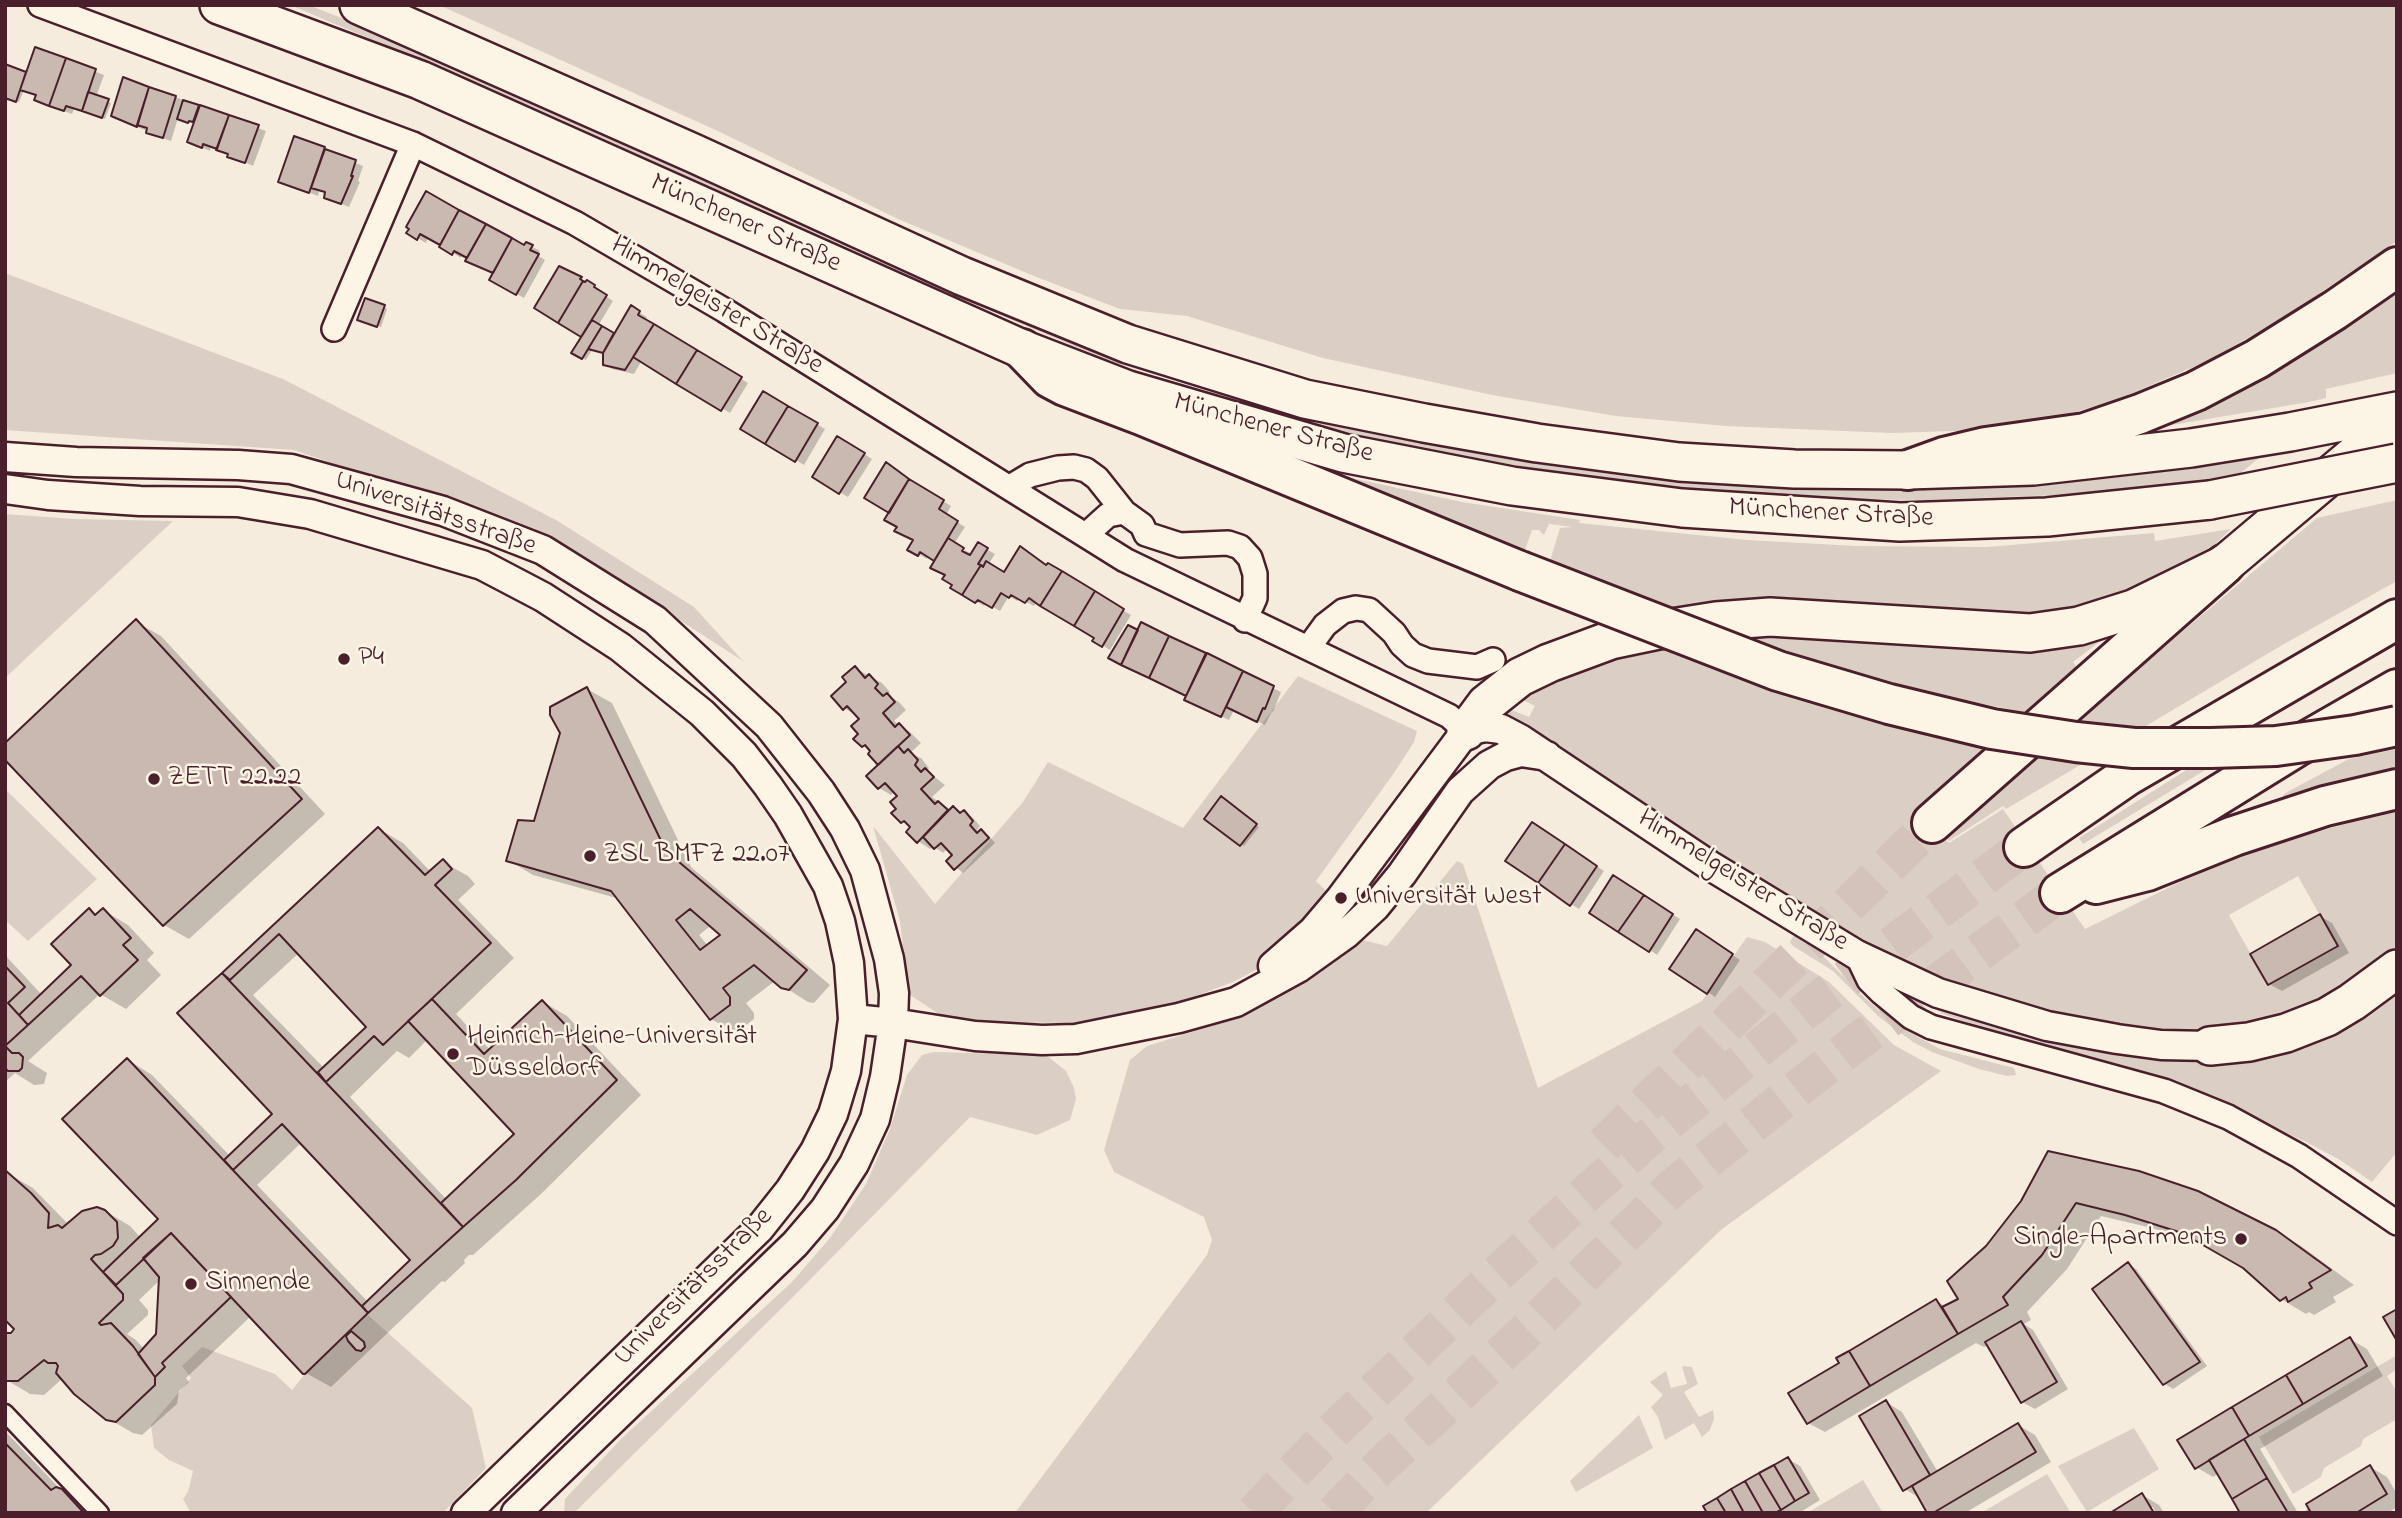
<!DOCTYPE html>
<meta charset="utf-8">
<style>
body{margin:0}
#map{position:relative;width:2402px;height:1518px;overflow:hidden;background:#f5ecde;font-family:"Indie Flower",sans-serif}
canvas{display:block}
.frame{position:absolute;inset:0;border:7px solid #4a1f2b;pointer-events:none}
</style>
<div id="map">
<canvas width="2402" height="1518"></canvas>
<div class="frame"></div>
</div>
<script>
const ctx = document.querySelector('canvas').getContext('2d');
ctx.lineJoin = 'round';
function paint(path, color) {
  ctx.fillStyle = color;
  ctx.fill(path, 'evenodd');
}
function toPath(rows) {
  const path = new Path2D();
  for (const r of rows) {
    path.moveTo(r[0], r[1]);
    for (let i = 2; i < r.length; i += 2) path.lineTo(r[i], r[i + 1]);
  }
  return path;
}
function strokePath(path, color, width, dash) {
  ctx.strokeStyle = color;
  ctx.lineWidth = width;
  ctx.lineCap = dash ? 'butt' : 'round';
  ctx.setLineDash(dash || []);
  ctx.stroke(path);
}
function write(font, color, halo, rows, align = 'center') {
  ctx.font = font + ' "Indie Flower",sans-serif';
  ctx.lineWidth = 5;
  ctx.setLineDash([]);
  ctx.textBaseline = 'middle';
  ctx.strokeStyle = halo;
  ctx.fillStyle = color;
  for (const [text, x, y, turn = 0] of rows) {
    ctx.save();
    ctx.translate(x, y);
    ctx.rotate((+turn || 0) * Math.PI / 180);
    ctx.textAlign = isNaN(turn) ? turn : align;
    if (halo) ctx.strokeText(text, 0, 0);
    ctx.fillText(text, 0, 0);
    ctx.restore();
  }
}
const green = toPath([
 [290,5,309,5,1347,425,1422,443,1551,466,1679,483,1849,490,1903,490,2058,483,2259,458,2237,476,2082,494,1927,500,1825,499,1693,490,1582,476,1467,457,1345,433,1107,360,806,233,567,122],
 [439,5,2397,5,2397,241,2283,318,2207,361,2109,403,2030,424,1984,430,1892,433,1726,426,1616,416,1492,395,1323,358,1187,316,1120,309,1034,276,898,219,720,132],
 [5,273,283,379,556,520,694,607,743,661,633,590,541,535,294,450,5,430],
 [2397,281,2397,373,2326,389,2326,398,2309,402,2130,432],
 [1333,474,1462,502,1580,520,1579,523,1747,540,1856,546,1987,547,2154,533,2155,541,2231,529,2211,548,2175,575,2077,615,1688,615,1550,561,1560,528,1573,527,1549,524,1544,535,1539,530,1532,530,1525,550,1520,548,1517,555],
 [2397,500,2397,581,2284,644,2006,809,2003,806,1949,841,1946,837,2176,637,2317,518],
 [5,514,74,519,173,521,5,678],
 [2120,626,2117,641,2111,633,2073,662,2081,673,2032,714,1925,692,1826,664,1732,632],
 [1643,642,1856,714,1992,750,1923,815,1949,843,2003,809,2085,929,2176,884,2265,846,2397,810,2397,954,2304,1012,2205,1034,2125,1030,2053,1016,1945,982,1868,946,1769,886,1549,741,1502,714,1504,707,1529,717,1535,706,1517,697],
 [2298,876,2337,946,2268,985,2229,915],
 [1298,676,1417,731,1414,742,1394,773,1316,881,1329,894,1265,965,1233,982,1170,1006,1119,1016,1073,1023,984,1022,945,1018,910,995,907,981,900,921,873,826,935,904,1023,802,1048,762,1183,828],
 [2397,749,2397,771,2285,800,2283,795,2289,791,2349,759],
 [2212,766,2083,844,2079,838,2191,767],
 [5,789,97,879,28,941,5,920],
 [1457,861,1463,864,1538,1088,1702,1001,1747,937,1765,942,1829,982,1894,1045,1941,1071,1722,1229,1426,1513,1015,1513,1207,1255,1212,1240,1204,1217,1114,1172,1104,1150,1130,1060,1147,1046,1237,1018,1306,980,1362,940,1387,946],
 [1794,935,1825,958,1865,998,1898,1026,1940,1049,2014,1068,2016,1075,2007,1076,1979,1069,1932,1052,1913,1042,1879,1017,1833,971,1793,946,1790,942],
 [2397,987,2397,1152,2372,1182,2340,1160,2306,1142,2211,1098,2124,1068,2021,1041,1943,1014,1920,1000,2003,1028,2069,1044,2114,1053,2165,1058],
 [934,1052,1046,1055,1066,1071,1074,1088,1076,1099,1070,1120,1037,1135,970,1117,792,1298,574,1513,564,1513,565,1499,621,1439,792,1282,830,1238,866,1184,890,1129,907,1075,922,1055],
 [368,1315,472,1408,486,1468,443,1513,191,1513,183,1499,188,1492,193,1471,169,1460,154,1448,151,1425,191,1378,182,1366,202,1347,275,1374,292,1390,305,1374,346,1336,356,1350,360,1352,364,1349,364,1342,351,1331],
 [2397,1355,2397,1369,2387,1376,2397,1392,2397,1419,2363,1439,2361,1446,2324,1468,2321,1477,2293,1494,2259,1437],
 [1682,1366,1692,1367,1698,1384,1684,1392,1699,1417,1713,1410,1714,1419,1710,1430,1702,1437,1694,1423,1665,1440,1658,1417,1651,1407,1663,1395,1650,1382,1666,1371,1671,1388,1687,1384],
 [1639,1415,1653,1448,1576,1492,1570,1481],
 [2134,1428,2159,1469,2087,1512,2058,1466],
 [2047,1474,2071,1513,1981,1513],
 [1863,1480,1883,1513,1807,1513]
]);
const shadow = toPath([
 [36,49,104,75,96,97,111,103,105,119,74,109,72,114,44,104,37,96,24,90,19,102,5,98,25,73,27,75],
 [175,97,266,131,253,166,211,147,210,151,189,142,195,124,178,118,171,141,156,136,148,132,149,129,145,128,145,130,124,122],
 [295,139,363,166,358,181,360,182,349,207,334,201,327,193,319,191,318,196,280,181],
 [427,194,525,248,527,244,540,251,537,255,545,260,524,298,491,280,495,274,469,258,462,254,461,258,428,237,426,243,409,233],
 [560,268,595,286,602,291,601,293,613,301,598,326,615,336,631,308,647,317,645,320,748,383,730,413,642,360,634,374,612,369,604,364,605,353,592,350,586,360,573,352,583,336,536,308],
 [384,307,387,309,381,327,363,321],
 [764,393,825,429,804,465,742,428],
 [838,438,872,459,848,497,814,477],
 [886,464,902,473,900,475,951,506,946,515,965,527,954,544,972,555,979,545,995,554,988,565,1005,575,1048,565,1131,615,1110,650,1094,640,1096,637,1037,602,1034,606,1019,598,1017,601,1009,596,1000,611,986,603,984,606,953,587,954,585,937,560,929,555,927,559,910,549,915,540,899,527,891,513],
 [955,545,972,554,972,558,953,548],
 [136,622,161,636,325,814,189,939,164,925],
 [1142,625,1281,692,1273,712,1272,711,1265,725,1234,710,1229,720,1194,704,1139,632],
 [855,668,882,683,890,692,887,695,899,702,906,710,894,721,911,733,921,743,910,753,921,758,929,768,927,771,945,785,932,797,951,810,953,808,972,817,980,826,977,830,979,833,981,831,989,836,995,843,963,873,948,861,955,855,948,848,943,853,933,846,930,849,918,841,912,827,902,821,898,809,899,796,895,791,891,795,879,788,881,765,872,751,863,746,862,719,844,708,849,682],
 [587,689,612,703,691,867,830,985,814,1003,808,1002,775,981,746,1003,754,1013,754,1019,736,1033,711,1019,620,899,533,875,508,860,535,823],
 [712,925,723,935,708,946,699,935],
 [1225,801,1259,827,1244,846,1241,844],
 [1540,828,1604,871,1579,909,1571,904],
 [379,829,403,843,431,872,443,862,468,876,475,884,458,900,514,958,456,1014,491,1051,543,1002,567,1016,641,1095,541,1194,473,1255,469,1255,464,1260,465,1263,445,1282,442,1281,331,1387,304,1372,251,1316,186,1378,189,1382,179,1391,177,1404,142,1435,133,1433,107,1418,63,1378,44,1395,30,1394,5,1379,12,1335,17,1329,5,1172,33,1188,69,1225,105,1211,130,1226,141,1238,160,1219,128,1060,152,1075,230,1156,275,1114,179,1013],
 [299,953,369,1027,324,1068,253,995],
 [428,1039,516,1134,447,1200,350,1097,397,1051,409,1058],
 [301,1143,412,1260,368,1302,257,1185],
 [161,1279,157,1335,145,1350,136,1340,127,1334,148,1315,148,1310,139,1300],
 [1622,882,1680,919,1657,955,1650,950],
 [89,910,98,915,103,910,128,925,154,953,147,960,161,975,126,1009,100,994,28,1061,47,1073,44,1084,34,1085,15,1073,5,1082,5,955,42,995,73,965],
 [2320,916,2332,923,2349,953,2282,991,2269,984],
 [1704,936,1740,960,1715,997,1708,992],
 [2049,1153,2275,1231,2301,1246,2354,1285,2333,1297,2336,1302,2314,1315,2309,1312,2306,1314,2281,1299,2244,1267,2209,1246,2152,1228,2101,1216,2067,1269,2027,1312,2031,1320,2024,1324,2033,1330,2068,1389,2035,1409,2022,1402,1988,1345,1984,1347,1976,1343,1825,1432,1808,1423,1841,1363,1936,1301,1947,1307,1960,1300,1987,1247,2023,1202],
 [2128,1264,2136,1269,2207,1366,2173,1389,2165,1384],
 [2350,1339,2367,1349,2383,1376,2260,1449,2298,1513,2242,1513,2219,1473,2213,1477,2196,1467],
 [1886,1402,1902,1412,1938,1472,2018,1425,2035,1435,2051,1462,1965,1513,1929,1513,1921,1499,1905,1489],
 [5,1431,61,1490,87,1505,94,1513,5,1513],
 [1788,1459,1800,1466,1820,1500,1799,1513,1709,1513],
 [2370,1467,2387,1477,2397,1494,2397,1507,2388,1513,2302,1513],
 [2142,1495,2159,1505,2164,1513,2156,1513,2153,1507,2149,1507]
]);
const building = toPath([
 [35,47,66,58,49,106,34,100,36,95,20,90,35,47],
 [66,58,96,69,82,111,66,106,64,111,49,106,66,58],
 [5,64,26,72,16,102,5,98,5,64],
 [123,77,149,87,137,127,111,116,123,77],
 [149,87,176,96,163,138,146,133,147,128,137,125,149,87],
 [88,92,109,99,102,118,82,111,88,92],
 [183,100,199,105,193,122,189,121,188,123,177,119,183,100],
 [200,105,229,115,217,149,203,144,202,148,187,142,200,105],
 [229,115,259,125,245,163,227,157,228,154,216,150,229,115],
 [294,136,325,147,309,193,278,182,294,136],
 [325,149,356,160,351,176,353,176,341,204,324,198,325,192,311,188,325,149],
 [426,191,459,210,440,245,420,234,417,240,406,233,409,229,406,227,426,191],
 [459,210,486,224,467,258,454,251,452,255,439,247,459,210],
 [486,224,512,238,493,273,465,261,486,224],
 [512,238,524,245,526,242,533,245,530,250,539,254,516,295,489,280,512,238],
 [559,266,582,277,580,279,583,281,558,323,534,308,559,266],
 [587,280,595,285,594,287,607,295,581,337,558,323,583,281,585,282,587,280],
 [365,298,385,305,377,327,357,320,365,298],
 [631,305,640,311,638,315,654,324,625,370,603,365,603,353,631,305],
 [592,320,602,326,582,359,571,353,592,320],
 [654,324,697,350,676,384,633,357,654,324],
 [602,326,614,333,603,353,588,349,602,326],
 [697,350,742,377,721,411,676,384,697,350],
 [763,391,788,406,765,444,740,429,763,391],
 [788,406,818,423,795,462,765,444,788,406],
 [837,436,865,453,839,494,812,477,837,436],
 [886,462,909,479,889,513,864,498,886,462],
 [909,479,944,500,939,509,958,521,934,561,920,552,918,556,907,550,913,540,894,531,897,527,884,520,909,479],
 [948,538,964,548,962,551,970,555,978,542,988,548,978,564,981,565,962,595,950,588,952,585,942,579,945,575,930,568,948,538],
 [1020,546,1046,565,1048,563,1062,571,1040,606,1029,598,1025,603,1011,595,1009,598,1001,593,992,608,978,600,975,603,962,595,981,565,983,567,986,561,1004,572,1020,546],
 [1062,571,1095,591,1074,626,1040,606,1062,571],
 [1095,591,1124,609,1102,647,1092,641,1094,638,1074,626,1095,591],
 [136,619,302,799,163,926,5,760,5,743,136,619],
 [1141,622,1169,636,1149,678,1121,665,1141,622],
 [1128,625,1138,630,1121,665,1108,658,1128,625],
 [1169,636,1206,653,1186,696,1149,678,1169,636],
 [1207,653,1243,671,1221,717,1184,700,1207,653],
 [855,666,865,678,869,674,878,684,875,688,883,696,887,693,895,702,883,713,895,727,899,723,910,735,878,765,868,754,870,751,865,745,862,747,853,739,858,734,851,726,859,719,847,706,843,710,831,696,846,682,842,677,855,666],
 [1243,671,1274,686,1265,709,1263,708,1257,722,1226,707,1243,671],
 [587,687,666,851,807,970,789,990,781,988,754,965,723,988,730,997,730,1005,710,1020,611,891,506,861,518,820,534,821,560,733,550,715,550,707,587,687],
 [690,909,720,935,700,950,676,920,690,909],
 [898,746,904,753,908,749,918,760,915,765,921,772,925,768,934,777,921,789,935,804,938,801,948,810,917,843,906,832,910,827,904,821,901,823,891,813,896,809,890,802,897,796,885,783,878,789,866,776,898,746],
 [1221,796,1257,824,1240,846,1204,819,1221,796],
 [953,806,960,813,964,810,973,821,970,825,977,833,981,829,989,838,954,870,946,861,952,855,941,843,934,849,923,837,953,806],
 [1532,822,1565,844,1538,883,1505,861,1532,822],
 [378,827,425,875,443,859,452,869,435,885,491,943,383,1045,374,1036,326,1082,318,1072,366,1027,279,934,230,980,222,973,378,827],
 [1565,844,1597,866,1570,906,1538,883,1565,844],
 [1613,875,1644,895,1618,932,1589,913,1613,875],
 [1644,895,1673,914,1649,952,1618,932,1644,895],
 [89,908,95,915,103,908,131,938,123,945,138,960,100,996,81,976,28,1025,19,1015,71,965,51,944,89,908],
 [2320,914,2338,946,2268,985,2250,954,2320,914],
 [1696,929,1733,954,1707,994,1669,969,1696,929],
 [5,966,25,987,8,1003,28,1025,5,1046,5,966],
 [222,973,463,1227,368,1313,362,1306,410,1260,282,1124,233,1170,224,1160,272,1114,177,1013,222,973],
 [432,999,484,1054,542,1000,617,1080,516,1180,463,1227,441,1203,514,1134,408,1021,432,999],
 [5,1046,12,1053,19,1053,23,1057,22,1068,19,1071,8,1071,5,1068,5,1046],
 [127,1058,368,1313,305,1374,303,1374,171,1233,116,1285,103,1272,158,1219,62,1119,127,1058],
 [2048,1151,2139,1171,2198,1191,2276,1230,2331,1270,2309,1283,2312,1288,2288,1302,2286,1297,2280,1301,2243,1268,2182,1233,2125,1215,2076,1203,2042,1255,2003,1297,2008,1305,1958,1334,1942,1307,1958,1299,1947,1281,1986,1246,2021,1201,2048,1151],
 [5,1170,31,1193,49,1213,48,1228,58,1225,62,1228,82,1211,97,1207,105,1210,117,1222,118,1238,113,1246,101,1254,95,1255,91,1259,123,1294,123,1300,99,1323,101,1325,111,1323,133,1346,155,1377,155,1385,116,1422,106,1420,74,1394,56,1373,58,1366,56,1363,48,1363,44,1360,18,1381,5,1381,5,1333,11,1333,14,1329,5,1320,5,1170],
 [171,1233,231,1297,162,1363,165,1367,155,1377,138,1354,156,1334,159,1277,143,1258,171,1233],
 [2128,1262,2200,1362,2163,1385,2092,1289,2128,1262],
 [1936,1299,1958,1334,1870,1386,1849,1351,1936,1299],
 [2397,1309,2397,1341,2383,1317,2397,1309],
 [2021,1321,2057,1382,2021,1403,1985,1342,2021,1321],
 [351,1331,364,1342,365,1347,361,1351,356,1350,348,1341,346,1336,351,1331],
 [2350,1337,2367,1366,2303,1404,2286,1375,2350,1337],
 [1849,1351,1870,1386,1807,1424,1788,1393,1839,1363,1836,1358,1849,1351],
 [2286,1375,2303,1404,2249,1436,2232,1407,2286,1375],
 [1886,1400,1930,1475,1903,1491,1859,1416,1886,1400],
 [2232,1407,2249,1436,2195,1469,2177,1440,2232,1407],
 [2018,1423,2036,1452,1933,1513,1927,1513,1912,1486,2018,1423],
 [2244,1439,2267,1478,2232,1499,2209,1460,2244,1439],
 [5,1443,51,1490,56,1487,62,1489,84,1513,5,1513,5,1443],
 [1788,1457,1809,1493,1795,1501,1774,1465,1788,1457],
 [1774,1465,1795,1501,1781,1510,1759,1473,1774,1465],
 [2370,1465,2387,1494,2356,1513,2311,1513,2306,1504,2370,1465],
 [1759,1473,1781,1510,1775,1513,1763,1513,1745,1481,1759,1473],
 [2267,1478,2288,1513,2240,1513,2232,1499,2267,1478],
 [1745,1481,1763,1513,1744,1513,1731,1489,1745,1481],
 [1731,1489,1744,1513,1726,1513,1717,1498,1731,1489],
 [2142,1493,2154,1513,2110,1513,2142,1493],
 [1717,1498,1726,1513,1707,1513,1703,1506,1717,1498]
]);
const motorwayTunnel = toPath([
 [1604,1145,1932,823],
 [1254,1513,1332,1432,1497,1274,1647,1139,1830,991,2024,847],
 [1335,1513,1370,1476,1535,1323,1673,1187,1857,1042,2060,893]
]);
const pedestrian = toPath([
 [5,1413,100,1513]
]);
const minor = toPath([
 [40,5,413,144,575,223,724,310,1125,560,1449,716,1466,731],
 [334,329,413,144],
 [1010,487,1030,475,1058,468,1074,467,1086,470,1097,478,1124,512,1142,525,1146,534,1180,545,1228,543,1240,547,1250,558,1255,574,1255,598,1245,620],
 [1086,535,1108,515,1124,512],
 [1309,647,1325,625,1343,611,1356,608,1369,610,1394,633,1402,645,1413,655,1428,661,1477,667,1493,660],
 [1857,955,1869,980,1882,993,1911,1017,1931,1027,2164,1091,2228,1117,2299,1156,2397,1223]
]);
const tertiary = toPath([
 [5,457,76,462,238,465,291,469,443,511,543,550,655,620,769,726,821,792,845,829,865,870,889,959,894,993,893,1023,885,1077,875,1119,854,1164,825,1209,795,1244,516,1513],
 [5,489,48,495,140,501,238,502,310,514,482,565,543,597,620,647,702,713,744,755,768,786,788,815,828,886,840,921,849,963,853,1019,846,1071,833,1114,815,1151,790,1190,759,1229,466,1513],
 [1466,731,1485,727,1501,729,1520,739,1709,865,1857,955,1938,993,2047,1026,2117,1039,2161,1045,2210,1046],
 [1273,966,1313,931,1341,898,1466,731],
 [853,1019,893,1023,975,1036,1042,1040,1076,1039,1179,1018,1236,1002,1298,968,1347,933,1375,907,1402,874,1460,791,1489,765,1506,756,1521,752,1547,756]
]);
const trunk = toPath([
 [219,5,420,80,1022,349,1128,390,1343,453,1512,486,1682,508,1900,522,2047,517,2210,500],
 [359,5,693,153,962,276,1128,344,1305,399,1424,423,1537,443,1679,462,1794,469,1908,470,2033,466,2191,448,2290,432,2397,411],
 [1466,731,1486,704,1520,677,1549,663,1611,640,1659,630,1716,621,1770,617,2030,633,2079,626,2133,609,2225,564,2397,419],
 [2210,1046,2249,1042,2286,1033,2327,1017,2352,1002,2397,969]
]);
const motorway = toPath([
 [1022,349,1050,378,1065,386,1141,415,1520,571],
 [1908,470,1944,457,1986,447,2085,433,2140,414,2196,391,2257,359,2335,310,2397,267],
 [1932,823,2225,564],
 [2024,847,2127,776,2397,619],
 [2096,884,2147,871,2234,836,2325,806,2397,789],
 [2060,893,2296,747,2397,689]
]);
const trunkBridge = toPath([
 [2210,500,2397,463]
]);
const motorwayBridge = toPath([
 [1520,571,1778,671,1889,704,1992,729,2076,742,2134,748,2211,748,2276,746,2355,735,2397,726]
]);
const markers = [
 [344,659,7,"#4a1f2b"],
 [154,779,7,"#4a1f2b"],
 [590,856,7,"#4a1f2b"],
 [1341,898,7,"#4a1f2b"],
 [453,1054,7,"#4a1f2b"],
 [2241,1239,7,"#4a1f2b"],
 [191,1284,7,"#4a1f2b"]
];
const streetNames = [
 ["Münchener Straße",745,225,24],
 ["Himmelgeister Straße",716,307,31],
 ["Münchener Straße",1273,430,15],
 ["Universitätsstraße",435,515,19],
 ["Münchener Straße",1831,515,3],
 ["Himmelgeister Straße",1742,882,32],
 ["Universitätsstraße",695,1288,-45]
];
const poiNames = [
 ["P4",358,659],
 ["ZETT 22.22",168,779],
 ["ZSL BMFZ 22.07",604,856],
 ["Universität West",1355,898],
 ["Heinrich-Heine-Universität",467,1038],
 ["Düsseldorf",467,1070],
 ["Single-Apartments",2227,1239,"right"],
 ["Sinnende",205,1284]
];
paint(green, '#dbcec4');
paint(shadow, '#0003');
paint(building, '#cab9b1');
strokePath(building, '#4a1f2b', 2);
strokePath(motorwayTunnel, '#d3c3ba', 38, [38, 19]);
strokePath(pedestrian, '#4a1f2b', 21);
strokePath(minor, '#4a1f2b', 28);
strokePath(tertiary, '#4a1f2b', 33);
strokePath(trunk, '#4a1f2b', 42);
strokePath(motorway, '#4a1f2b', 44);
strokePath(pedestrian, '#fcf5e5', 16);
strokePath(minor, '#fcf5e5', 23);
strokePath(tertiary, '#fcf5e5', 28);
strokePath(trunk, '#fcf5e5', 37);
strokePath(motorway, '#fcf5e5', 38);
strokePath(trunkBridge, '#4a1f2b', 42, []);
strokePath(motorwayBridge, '#4a1f2b', 44, []);
strokePath(trunkBridge, '#fcf5e5', 37);
strokePath(motorwayBridge, '#fcf5e5', 38);
for (const [x, y, r, color] of markers) {
  const dot = new Path2D();
  dot.arc(x, y, r, 0, 2 * Math.PI);
  ctx.fillStyle = color;
  ctx.fill(dot);
  strokePath(dot, '#fcf5e5', 2.5);
}
write('28px', '#4a1f2b', '#fcf5e5', streetNames);
write('28px', '#4a1f2b', '#fcf5e5', poiNames, 'left');
</script>
